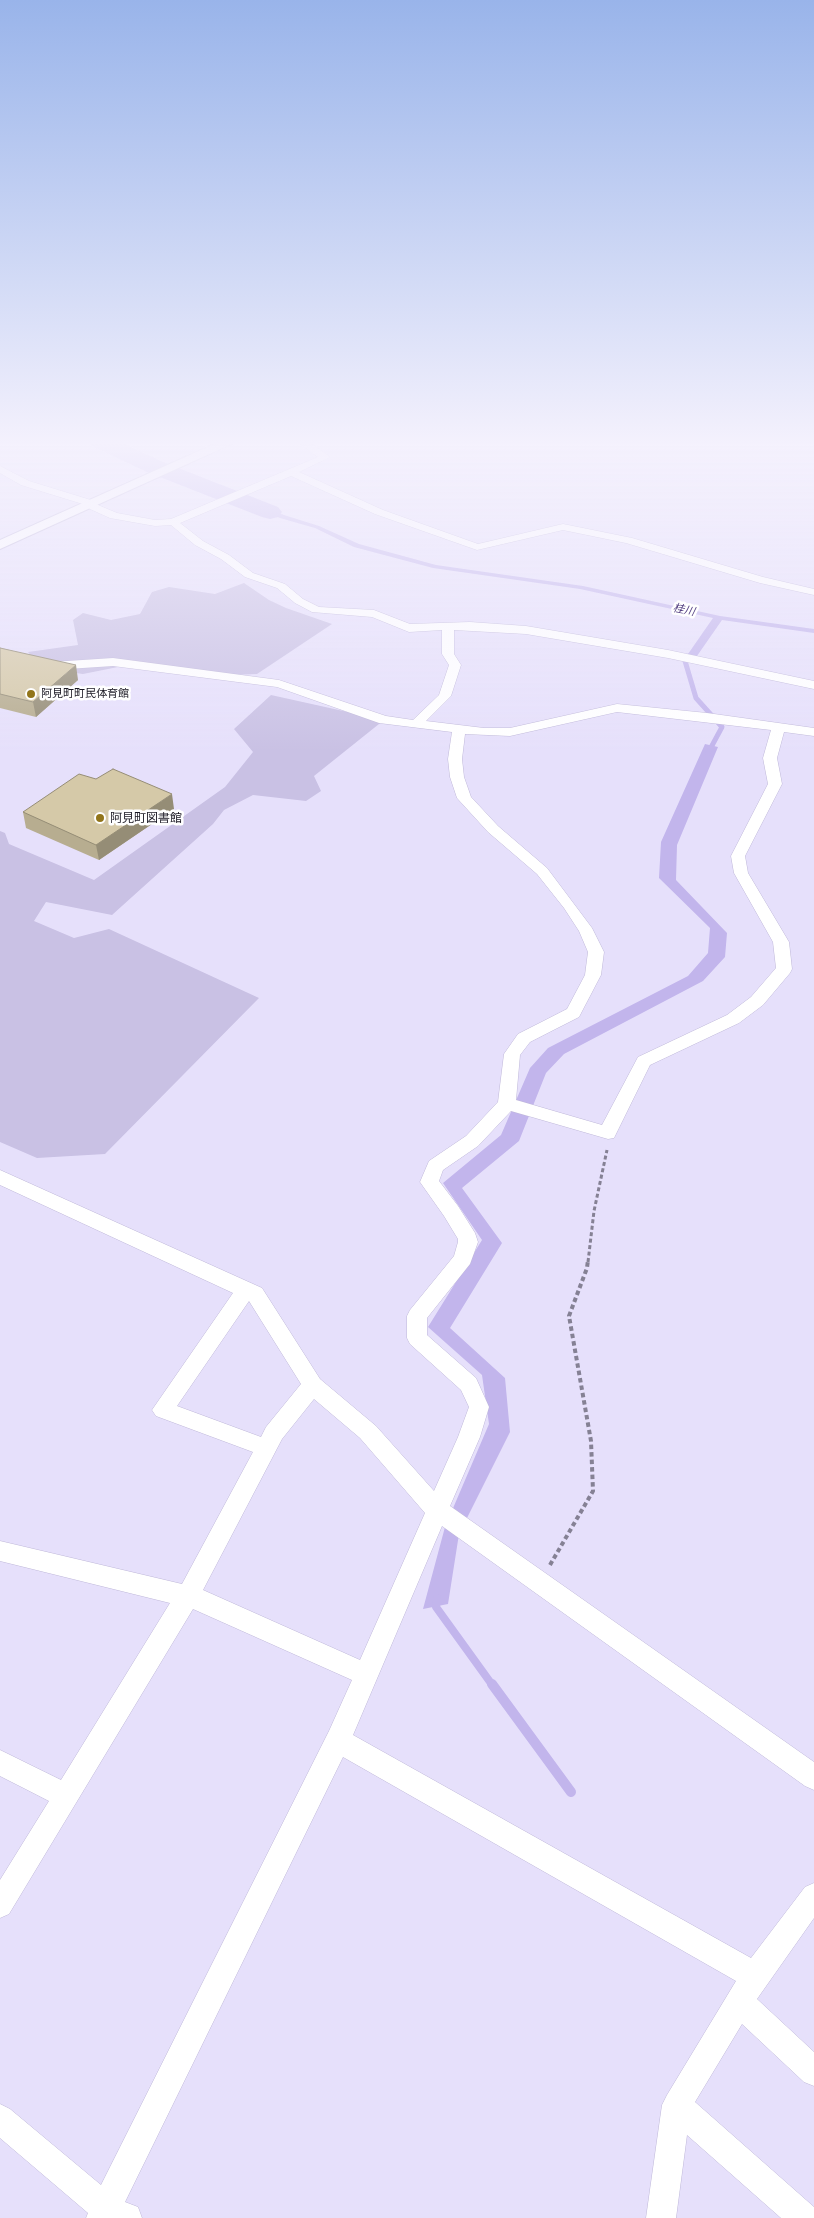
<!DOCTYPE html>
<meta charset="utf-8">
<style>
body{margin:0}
canvas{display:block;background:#e6e0fb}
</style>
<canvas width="814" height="2218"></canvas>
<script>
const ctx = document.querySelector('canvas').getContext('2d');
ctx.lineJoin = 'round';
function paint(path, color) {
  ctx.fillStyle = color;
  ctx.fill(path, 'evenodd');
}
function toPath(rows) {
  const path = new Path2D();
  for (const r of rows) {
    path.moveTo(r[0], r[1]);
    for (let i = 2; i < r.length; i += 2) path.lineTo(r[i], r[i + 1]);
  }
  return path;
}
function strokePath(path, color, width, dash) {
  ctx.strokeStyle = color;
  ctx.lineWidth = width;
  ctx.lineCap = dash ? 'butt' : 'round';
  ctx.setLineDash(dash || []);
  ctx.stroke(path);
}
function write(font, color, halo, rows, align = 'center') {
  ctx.font = font + ' Mulish,"Noto Sans JP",sans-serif';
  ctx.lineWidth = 5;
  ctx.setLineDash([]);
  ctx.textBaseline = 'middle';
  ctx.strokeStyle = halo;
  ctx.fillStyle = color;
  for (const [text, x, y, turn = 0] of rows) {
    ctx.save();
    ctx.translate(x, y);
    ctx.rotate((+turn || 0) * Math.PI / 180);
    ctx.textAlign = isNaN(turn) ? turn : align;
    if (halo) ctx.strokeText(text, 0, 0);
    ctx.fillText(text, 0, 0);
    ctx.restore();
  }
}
const green = toPath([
 [244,583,269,600,286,608,332,624,257,674,204,676,128,665,83,674,41,668,28,652,78,645,73,620,83,613,111,620,140,614,152,592,169,587,215,594],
 [271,695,384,720,314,776,321,791,306,801,253,795,224,810,213,824,112,915,46,902,34,921,74,938,109,929,259,998,105,1154,37,1158,0,1142,0,831,5,833,9,844,94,880,225,787,253,752,234,729]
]);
const water = toPath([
 [95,441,105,441,158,466,152,468],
 [224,491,284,515,319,526,359,544,436,565,583,586,720,616,814,629,814,633,722,620,697,656,681,660,688,654,713,618,580,589,433,568,354,547,315,528,280,518,218,493],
 [705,744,718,747,677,845,676,880,727,933,725,957,703,981,564,1054,546,1073,519,1141,462,1188,502,1243,450,1328,505,1378,510,1432,459,1534,448,1604,423,1609,445,1527,489,1424,482,1375,428,1327,482,1240,443,1183,501,1135,530,1068,548,1048,688,976,708,953,710,928,659,878,661,842]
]);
const streamFar2 = toPath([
 [689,656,685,661,696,698,722,727,708,753]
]);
const streamFar1 = toPath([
 [437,1598,436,1607,493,1686]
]);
const stream = toPath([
 [492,1684,571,1792]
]);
const river = toPath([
 [90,441,118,441,163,462,278,507,282,512,278,517,270,519,262,517,147,472,92,446,90,441]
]);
const pathFar1 = toPath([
 [588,1262,594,1211,607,1150]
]);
const path = toPath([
 [550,1565,593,1491,591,1441,569,1316,587,1268,588,1260]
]);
const minor = toPath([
 [296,441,308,441,330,457,299,472,383,510,478,544,563,524,632,538,763,577,814,589,814,595,760,583,626,543,563,530,477,550,375,514,291,476,180,523,203,541,229,555,253,573,285,584,303,599,319,607,374,610,410,624,470,622,526,626,668,650,814,681,814,689,668,658,526,634,454,630,454,654,461,665,451,696,426,721,484,728,510,728,617,704,707,713,814,728,814,736,784,732,777,758,782,784,745,856,748,873,789,942,792,969,790,973,763,1005,739,1023,650,1065,614,1138,608,1139,511,1111,478,1146,443,1170,439,1181,458,1206,475,1233,478,1242,470,1264,427,1318,427,1335,476,1378,489,1407,480,1437,450,1506,814,1762,814,1790,805,1786,442,1526,353,1735,751,1958,805,1887,814,1883,814,1918,757,1999,814,2052,814,2086,804,2082,742,2024,695,2102,814,2207,814,2218,781,2218,687,2135,676,2218,646,2218,662,2105,667,2095,736,1981,343,1757,125,2202,138,2207,142,2218,86,2218,88,2213,0,2138,0,2104,10,2109,101,2185,329,1731,352,1680,193,1609,9,1914,0,1918,0,1880,49,1801,0,1776,0,1750,61,1780,170,1603,0,1561,0,1541,182,1584,253,1452,156,1416,152,1410,233,1293,0,1185,0,1170,262,1288,320,1379,376,1426,434,1491,458,1437,469,1407,461,1390,410,1344,407,1338,407,1316,410,1310,454,1256,458,1242,458,1239,444,1216,420,1182,429,1161,466,1136,498,1102,504,1054,518,1034,567,1009,585,975,588,952,579,931,564,908,537,874,488,832,457,798,450,777,448,759,452,732,379,723,277,687,113,666,52,670,0,656,0,648,52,662,113,658,279,680,386,716,413,720,439,695,449,665,442,654,442,630,409,632,372,617,312,612,295,603,277,588,245,577,221,559,195,545,171,525,155,526,110,518,90,509,86,505,21,485,0,473,0,466,29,481,94,501,98,505,117,513,155,520,171,519,318,457,296,441],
 [617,712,771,730,763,758,768,784,731,856,734,873,773,942,776,968,751,997,727,1015,638,1057,602,1125,516,1100,520,1055,530,1042,579,1017,601,975,604,952,592,928,547,868,498,826,471,797,464,777,462,759,465,734,510,736,617,712],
 [249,1301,301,1384,266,1427,261,1437,177,1406,249,1301],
 [314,1399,360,1438,425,1513,360,1660,203,1590,282,1439,314,1399]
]);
const tertiary = toPath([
 [221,441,238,441,0,549,0,540,221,441]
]);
const wall = toPath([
 [0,648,78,680,36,717,0,708],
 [96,779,174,809,99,860,26,828,23,812]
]);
const shadedWall = toPath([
 [76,665,78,680,36,717,33,702],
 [172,794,174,809,99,860,96,845]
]);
const building = toPath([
 [0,648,76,665,33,702,0,694,0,648],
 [113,769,172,794,96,845,23,812,79,774,96,779,113,769]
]);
const markers = [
 [31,694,5,"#92751b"],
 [100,818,5,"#92751b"]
];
const farWaternames = [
 ["桂川",684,610,12]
];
const farPoinames = [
 ["阿見町町民体育館",41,694]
];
const poiNames = [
 ["阿見町図書館",110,818]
];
paint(green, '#c9c1e4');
paint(water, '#c2b5ec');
strokePath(streamFar2, '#c2b5ec', 5);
strokePath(streamFar1, '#c2b5ec', 8);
strokePath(stream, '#c2b5ec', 10);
paint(river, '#c2b5ec');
strokePath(minor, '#bfb8d9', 1);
strokePath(tertiary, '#bfb8d9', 2);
strokePath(pathFar1, '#858194', 3, [4, 2.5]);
strokePath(path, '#858194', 4, [4.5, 3]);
paint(minor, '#fff');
paint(tertiary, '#fff');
paint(wall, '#b7ad90');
paint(shadedWall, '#958d76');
paint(building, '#d5c9a8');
strokePath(building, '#958d76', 1);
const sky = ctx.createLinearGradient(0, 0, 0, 752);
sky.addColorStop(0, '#99b4ea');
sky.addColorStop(0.59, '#f4f1fd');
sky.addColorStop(1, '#f4f1fd00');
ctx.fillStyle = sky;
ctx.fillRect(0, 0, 814, 752);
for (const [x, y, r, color] of markers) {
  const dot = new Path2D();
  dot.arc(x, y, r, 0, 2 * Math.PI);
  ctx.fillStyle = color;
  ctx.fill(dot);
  strokePath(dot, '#fff', 2);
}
write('italic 11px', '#523e80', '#fff', farWaternames);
write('11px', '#1a1823', '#fff', farPoinames, 'left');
write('12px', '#1a1823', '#fff', poiNames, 'left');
</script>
